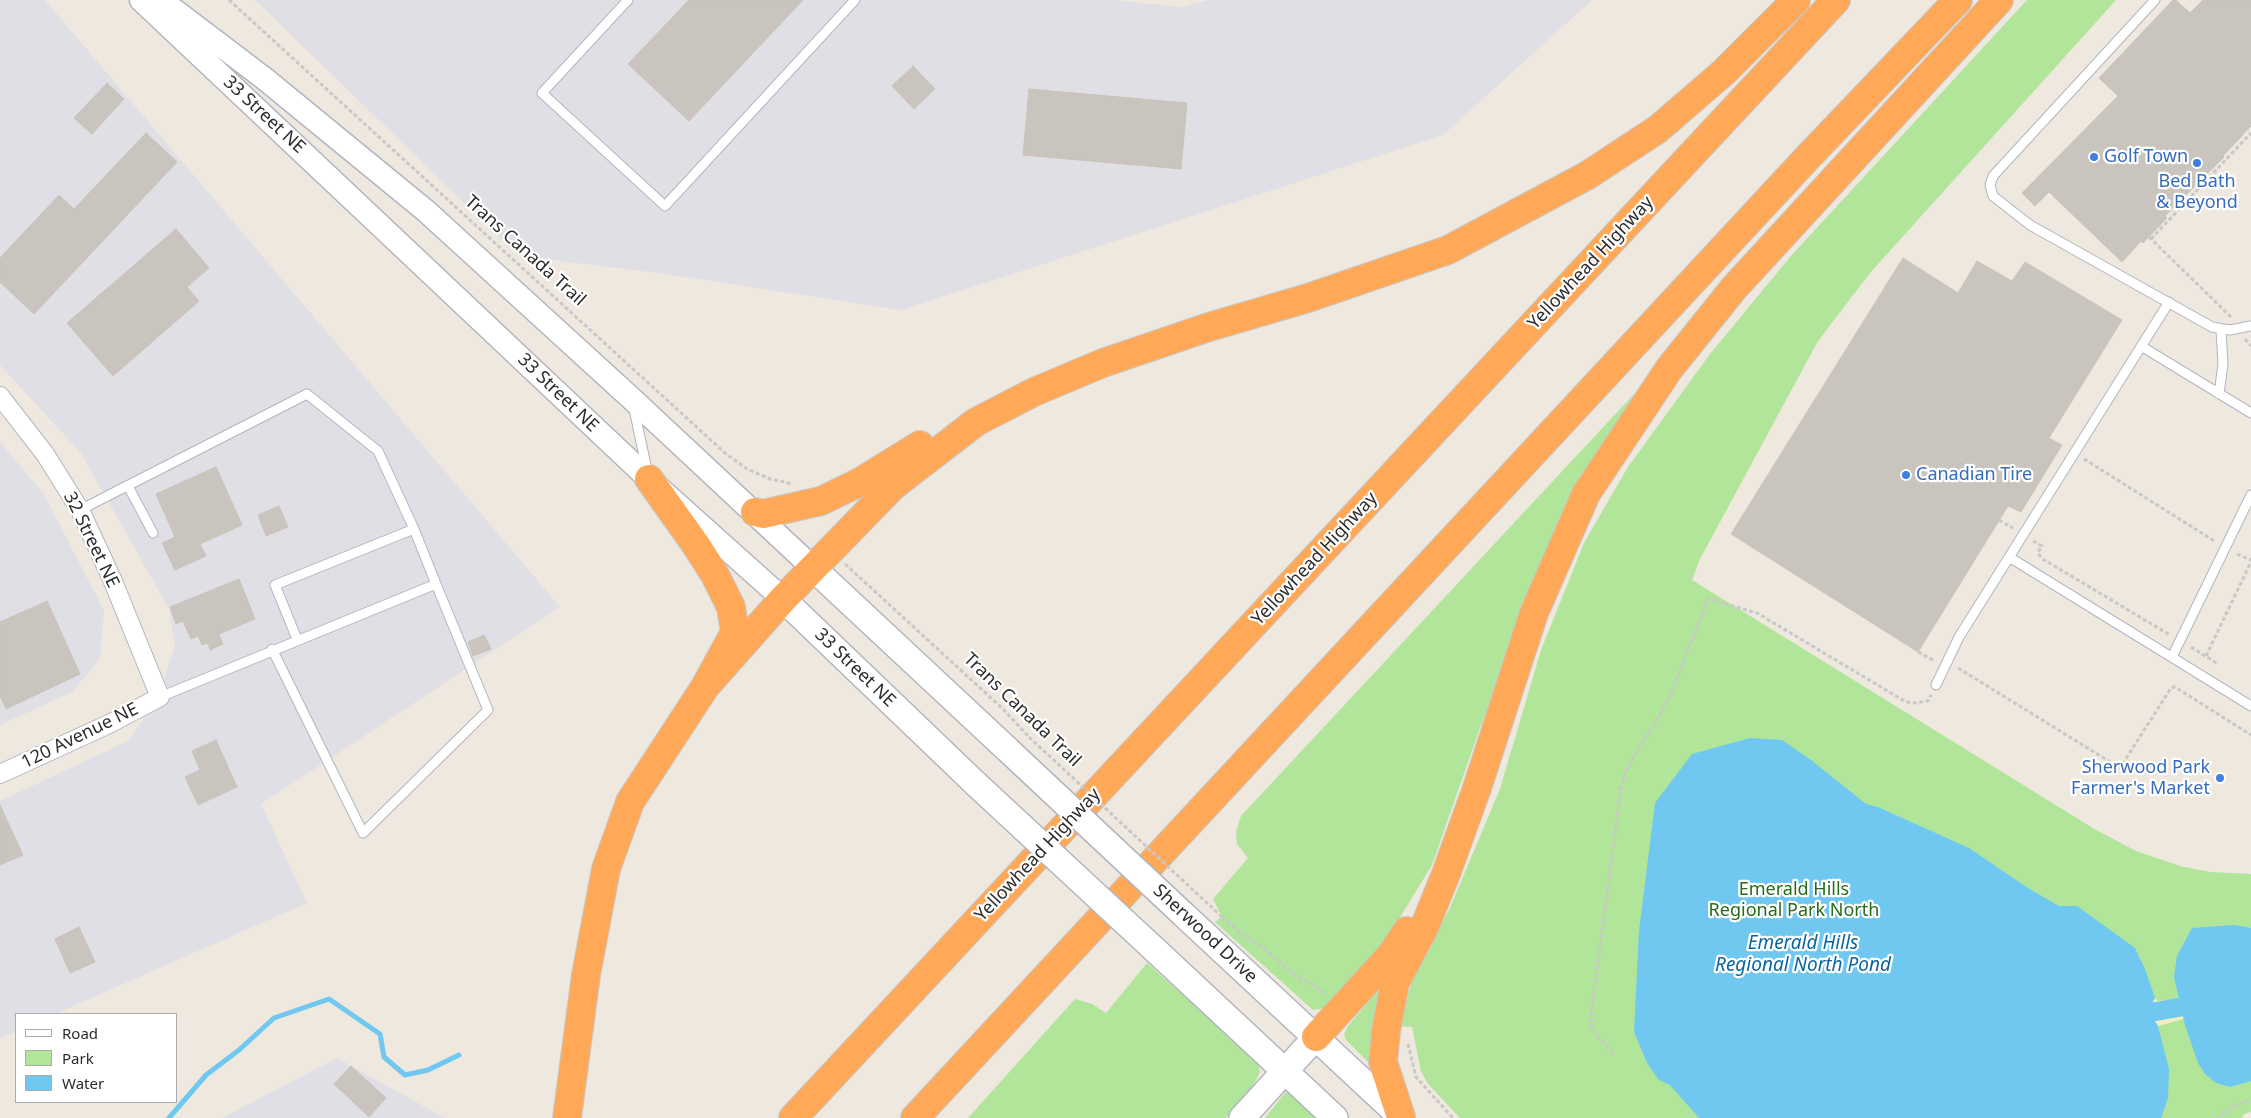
<!DOCTYPE html>
<style>
body{margin:0}
#map{position:relative;width:2251px;height:1118px;overflow:hidden;background:#eee8de;font-family:"Noto Sans",sans-serif}
canvas{display:block}
.legend{position:absolute;left:15px;top:1013px;width:162px;height:90px;box-sizing:border-box;background:#fff;border:1px solid #ababab;margin:0;padding:6px 9px;list-style:none;font-size:15px;color:#2c2c2c}
.legend li{display:flex;align-items:center;gap:10px;height:25px}
.legend b{width:25px;border:1px solid #ababab}
</style>
<div id="map">
<canvas width="2251" height="1118"></canvas>
<ul class="legend">
<li><b style="height:6px;background:#fff"></b>Road</li>
<li><b style="height:14px;background:#b0e59a"></b>Park</li>
<li><b style="height:14px;background:#70c8f1"></b>Water</li>
</ul>
</div>
<script>
const ctx = document.querySelector('canvas').getContext('2d');
ctx.lineJoin = 'round';
function paint(path, color) {
  ctx.fillStyle = color;
  ctx.fill(path, 'evenodd');
}
function toPath(rows) {
  const path = new Path2D();
  for (const r of rows) {
    path.moveTo(r[0], r[1]);
    for (let i = 2; i < r.length; i += 2) path.lineTo(r[i], r[i + 1]);
  }
  return path;
}
function strokePath(path, color, width, dash) {
  ctx.strokeStyle = color;
  ctx.lineWidth = width;
  ctx.lineCap = dash ? 'butt' : 'round';
  ctx.setLineDash(dash || []);
  ctx.stroke(path);
}
function write(font, color, halo, rows, align = 'center') {
  ctx.font = font + ' "Noto Sans",sans-serif';
  ctx.lineWidth = 4.5;
  ctx.setLineDash([]);
  ctx.textBaseline = 'middle';
  ctx.strokeStyle = halo;
  ctx.fillStyle = color;
  for (const [text, x, y, turn = 0] of rows) {
    ctx.save();
    ctx.translate(x, y);
    ctx.rotate((+turn || 0) * Math.PI / 180);
    ctx.textAlign = isNaN(turn) ? turn : align;
    if (halo) ctx.strokeText(text, 0, 0);
    ctx.fillText(text, 0, 0);
    ctx.restore();
  }
}
const industrial = toPath([
 [0,0,45,0,560,607,261,804,307,903,55,1014,16,1014,16,1031,0,1038,0,801,128,741,159,697,175,644,169,609,81,453,0,365],
 [255,0,1112,0,1182,7,1208,0,1592,0,1443,135,901,310,666,274,519,256],
 [0,442,44,494,104,611,100,659,72,692,0,725],
 [337,1058,445,1118,222,1118]
]);
const green = toPath([
 [2027,0,2116,0,1870,273,1818,341,1700,559,1692,580,2096,830,2136,851,2180,866,2210,872,2251,874,2251,1112,2244,1114,2242,1118,1460,1118,1428,1084,1421,1071,1412,1027,1399,1026,1417,965,1449,910,1500,789,1541,650,1584,543,1628,467,1710,354,1791,256],
 [1689,335,1653,382,1503,672,1481,725,1432,865,1374,960,1347,994,1324,1008,1313,1010,1215,922,1222,917,1213,899,1248,858,1237,844,1236,832,1241,816],
 [1147,963,1258,1062,1260,1072,1250,1092,1226,1118,968,1118,1075,999,1092,1004,1106,1013],
 [1390,976,1371,1063,1368,1062,1346,1040,1344,1034,1348,1026],
 [1291,1092,1320,1118,1265,1118,1285,1093]
]);
const sand = toPath([
 [2155,998,2157,1001,2179,999,2184,1019,2158,1026,2153,1019,2153,1001]
]);
const water = toPath([
 [1750,738,1782,740,1811,760,1866,804,1878,807,1969,848,2028,888,2059,906,2077,906,2135,948,2145,969,2155,998,2153,1001,2153,1019,2158,1026,2169,1069,2168,1098,2161,1118,1699,1118,1670,1085,1659,1080,1647,1063,1634,1032,1639,931,1655,803,1692,754],
 [2235,925,2251,928,2251,1081,2230,1087,2216,1083,2205,1074,2198,1063,2185,1025,2174,977,2177,956,2192,928]
]);
const stream = toPath([
 [169,1118,206,1075,239,1050,274,1018,329,999,380,1034,384,1057,405,1075,428,1070,459,1055]
]);
const canal = toPath([
 [2153,1012,2181,1007]
]);
const building = toPath([
 [689,0,803,0,689,121,628,64,689,0],
 [2173,0,2176,0,2190,13,2203,0,2251,0,2251,126,2223,156,2224,157,2165,216,2167,218,2143,243,2141,241,2122,262,2049,192,2035,206,2022,193,2118,96,2099,78,2173,0],
 [913,66,935,89,914,109,892,86,913,66],
 [107,83,124,99,92,134,74,118,107,83],
 [1029,89,1187,103,1181,169,1023,155,1029,89],
 [146,133,177,162,34,314,0,282,0,258,59,195,74,209,146,133],
 [176,229,209,268,187,287,199,301,113,376,67,323,176,229],
 [1903,258,1958,293,1977,261,2012,281,2025,262,2122,320,2049,438,2062,445,2021,512,2008,506,1918,652,1731,534,1903,258],
 [216,467,242,525,200,544,206,556,175,570,162,543,175,537,156,494,216,467],
 [279,506,288,527,266,536,258,515,279,506],
 [239,579,255,619,219,634,223,644,210,650,208,643,202,645,198,636,191,639,183,621,176,624,170,607,239,579],
 [47,601,80,674,6,709,0,696,0,622,47,601],
 [484,635,491,649,473,656,468,642,484,635],
 [216,740,237,787,198,805,185,777,200,770,192,751,216,740],
 [0,805,23,855,0,865,0,805],
 [79,927,95,962,70,973,55,939,79,927],
 [351,1066,386,1098,369,1117,334,1084,351,1066]
]);
const path = toPath([
 [229,0,725,453,747,469,770,479,793,484],
 [2149,237,2231,317],
 [2151,239,2251,133],
 [2245,339,2251,346],
 [2084,459,2216,542],
 [1999,520,2013,528],
 [2033,541,2042,546,2038,552,2041,558,2170,635],
 [2237,554,2251,560],
 [845,564,1002,708,1029,737],
 [2191,647,2218,664],
 [1918,652,1935,661],
 [2206,656,2251,562],
 [1958,668,2120,768,2171,688,2175,687,2251,735],
 [1222,917,1244,936,1261,946,1297,977,1317,987,1326,995],
 [1408,1044,1416,1077,1453,1118],
 [1613,1053,1596,1034,1592,1028,1591,1016,1621,788,1629,764,1657,720,1672,691,1708,599,1757,613,1906,702,1915,703,1928,701,1931,695],
 [2217,1118,2233,1106,2251,1100]
]);
const service = toPath([
 [628,0,542,93,665,206,855,0],
 [2155,0,1993,176,1990,185,1993,196,2030,225,2212,327,2230,330,2251,326],
 [2141,346,2251,413],
 [2219,394,2223,364,2221,330],
 [634,409,647,470],
 [128,486,153,533],
 [80,510,307,394,378,451,414,529,436,584,160,697],
 [2009,557,2251,706],
 [297,639,275,585,414,529],
 [272,649,363,833,488,710,436,584],
 [2172,657,2251,495],
 [1936,685,1959,637,2169,302]
]);
const minor = toPath([
 [0,396,45,454,80,510,112,579,160,697,109,724,0,774]
]);
const tertiary = toPath([
 [141,0,649,479,783,599],
 [161,0,265,79,426,211,632,399,813,568]
]);
const secondary = toPath([
 [813,568,1008,750],
 [783,599,976,784],
 [1184,915,1402,1118],
 [1154,949,1335,1118],
 [1242,1118,1316,1037]
]);
const motorway = toPath([
 [755,512,763,514,821,501,860,482,920,445],
 [705,687,783,599,893,486,976,422,1034,392,1103,363,1209,327,1308,298,1448,250,1588,175,1658,129,1724,72,1796,0],
 [1316,1037,1391,955,1407,931],
 [1401,1117,1383,1062,1386,1031,1395,983,1424,928,1446,874,1477,788,1534,613,1586,494,1669,369,1734,288,1999,0],
 [567,1118,586,975,606,869,630,802,705,687,735,632,731,607,715,575,696,545,649,479],
 [793,1118,1836,0],
 [915,1118,1809,156,1958,0]
]);
const pathBridge = toPath([
 [1029,737,1222,917]
]);
const secondaryBridge = toPath([
 [1008,750,1184,915],
 [976,784,1154,949]
]);
const markers = [
 [2094,157,5,"#3f7fe0"],
 [2197,163,5,"#3f7fe0"],
 [1906,475,5,"#3f7fe0"],
 [2220,778,5,"#3f7fe0"]
];
const streetNames = [
 ["33 Street NE",264,115,43],
 ["Trans Canada Trail",525,251,42],
 ["Yellowhead Highway",1591,263,-47],
 ["33 Street NE",558,393,44],
 ["32 Street NE",91,540,64],
 ["Yellowhead Highway",1315,559,-47],
 ["33 Street NE",855,668,44],
 ["Trans Canada Trail",1022,710,44],
 ["120 Avenue NE",80,736,-26],
 ["Yellowhead Highway",1038,855,-47],
 ["Sherwood Drive",1205,934,43]
];
const shopNames = [
 ["Golf Town",2104,157],
 ["Bed Bath",2197,182,"center"],
 ["& Beyond",2197,203,"center"],
 ["Canadian Tire",1916,475],
 ["Sherwood Park",2210,768,"right"],
 ["Farmer's Market",2210,789,"right"]
];
const parkNames = [
 ["Emerald Hills",1794,890],
 ["Regional Park North",1794,911]
];
const waterNames = [
 ["Emerald Hills",1803,944],
 ["Regional North Pond",1803,966]
];
paint(industrial, '#e1dfe6');
paint(green, '#b0e59a');
paint(sand, '#f3eec1');
paint(water, '#70c8f1');
strokePath(stream, '#70c8f1', 5);
strokePath(canal, '#70c8f1', 19);
paint(building, '#c9c5be');
strokePath(building, '#c9c4b8', 1);
strokePath(service, '#b2b4c0', 11);
strokePath(minor, '#b2b4c0', 20);
strokePath(tertiary, '#b2b4c0', 25);
strokePath(secondary, '#b2b4c0', 28);
strokePath(motorway, '#c8c8c8', 30);
strokePath(path, '#c8c8c8', 3, [4, 2.5]);
strokePath(service, '#fff', 9);
strokePath(minor, '#fff', 18);
strokePath(tertiary, '#fff', 22);
strokePath(secondary, '#fff', 25);
strokePath(motorway, '#ffa958', 28);
strokePath(secondaryBridge, '#b2b4c0', 28, []);
strokePath(pathBridge, '#c8c8c8', 3, [4, 2.5]);
strokePath(secondaryBridge, '#fff', 25);
for (const [x, y, r, color] of markers) {
  const dot = new Path2D();
  dot.arc(x, y, r, 0, 2 * Math.PI);
  ctx.fillStyle = color;
  ctx.fill(dot);
  strokePath(dot, '#fff', 2);
}
write('18px', '#2c2c2c', '#fff', streetNames);
write('18px', '#366cbe', '#fff', shopNames, 'left');
write('18px', '#266c19', '#fff', parkNames);
write('italic 19px', '#0b65a1', '#fff', waterNames);
</script>
